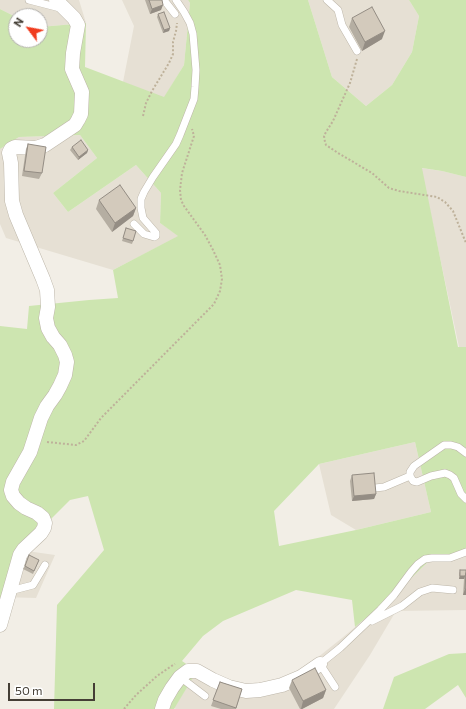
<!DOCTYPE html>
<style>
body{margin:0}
#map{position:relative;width:466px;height:709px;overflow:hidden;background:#f2eee6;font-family:Commissioner,sans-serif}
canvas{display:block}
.north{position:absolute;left:8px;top:8px;width:40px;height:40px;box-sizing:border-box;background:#fff;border:1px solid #b4b2ae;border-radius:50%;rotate:302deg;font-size:11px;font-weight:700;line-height:16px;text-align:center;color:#443e35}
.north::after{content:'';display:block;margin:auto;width:14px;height:18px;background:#f03c1e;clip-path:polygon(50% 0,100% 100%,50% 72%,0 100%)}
.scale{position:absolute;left:8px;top:683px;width:87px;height:18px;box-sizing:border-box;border:2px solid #443e35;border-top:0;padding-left:5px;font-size:12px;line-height:14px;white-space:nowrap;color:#443e35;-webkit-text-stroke:3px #fff;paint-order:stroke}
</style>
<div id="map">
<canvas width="466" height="709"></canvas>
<div class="north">N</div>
<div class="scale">50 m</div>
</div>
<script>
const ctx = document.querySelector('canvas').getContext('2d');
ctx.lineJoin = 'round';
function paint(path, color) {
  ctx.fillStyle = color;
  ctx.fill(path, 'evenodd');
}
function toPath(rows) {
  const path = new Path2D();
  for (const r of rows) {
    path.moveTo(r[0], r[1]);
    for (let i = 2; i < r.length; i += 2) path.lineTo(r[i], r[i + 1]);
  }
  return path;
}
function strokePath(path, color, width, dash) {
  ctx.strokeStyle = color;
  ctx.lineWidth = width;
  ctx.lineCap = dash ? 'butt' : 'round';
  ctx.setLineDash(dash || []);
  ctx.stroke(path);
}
const residential = toPath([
 [0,0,79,0,86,23,40,27,40,16,16,17,0,9],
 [122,0,188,0,190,3,184,65,164,98,123,82,134,26],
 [308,0,409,0,419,16,412,52,392,85,366,106,332,77],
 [80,135,97,158,53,193,68,212,136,165,161,193,160,223,179,236,113,270,6,238,0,224,0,149,19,137],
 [421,168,442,171,466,177,466,347,459,347],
 [415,442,431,512,356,530,331,515,319,464],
 [20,550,55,555,36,598,2,597],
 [466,550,466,610,396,611,370,655,334,709,176,709,174,708,197,671,222,684,259,687,297,674,342,638,396,593,429,561]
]);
const green = toPath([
 [188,0,308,0,332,77,366,106,392,85,412,52,419,16,409,0,466,0,466,177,442,171,422,168,458,347,466,347,466,550,429,561,396,593,355,627,352,600,296,590,223,621,203,636,182,661,197,671,174,709,54,709,57,605,104,550,88,496,70,500,20,550,2,597,0,597,0,326,27,329,29,306,89,300,118,298,113,270,178,236,160,223,161,193,136,165,68,212,53,193,97,158,80,135,19,137,0,149,0,9,16,17,16,40,40,40,40,27,86,23,85,67,164,97,184,65,190,3],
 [415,442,431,512,356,530,279,546,274,511,319,464],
 [466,653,466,698,458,685,425,709,383,709,394,677,449,654]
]);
const path = toPath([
 [357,59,350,83,333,121,326,132,324,136,325,142,326,145,338,153,372,173,389,188,399,191,437,197,445,202,453,211,466,243],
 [143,116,146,103,152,91,169,63,173,54,173,42,176,31,177,23],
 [47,442,76,445,84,441,101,418,214,304,220,291,222,279,220,265,213,250,205,235,184,206,181,200,180,190,182,173,194,136,192,129],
 [124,709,136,695,157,676,173,665,175,664]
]);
const lane = toPath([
 [29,0,60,8],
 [164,0,175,14],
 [327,0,338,10,342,25,357,51],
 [134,224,144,234,154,237,156,236,156,233,143,218,141,208,141,199,144,192,153,177,176,144,180,135,194,99,195,87,196,70,193,34,190,23,184,12,176,0],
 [466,453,458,447,451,445,444,445,414,466,410,472,410,476,413,481,417,482,431,476,445,473,450,475,454,478,461,494,466,499],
 [375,488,384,487,410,476],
 [10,591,33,585,45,565],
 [372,621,402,606,420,592,432,588,453,590],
 [180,677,205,696],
 [335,687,320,664,340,648,380,610,394,595,411,572,418,564,425,559,432,558,450,558,466,552]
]);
const street = toPath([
 [0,625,20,555,24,549,41,533,44,528,45,523,43,518,37,513,26,508,19,503,13,496,11,490,13,482,30,452,41,418,47,406,55,395,60,386,65,375,67,362,65,355,60,345,53,337,48,328,46,318,48,307,47,290,43,279,16,215,12,201,11,163,9,153,11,149,15,147,36,148,45,145,75,125,78,120,81,114,82,92,72,69,73,53,78,25,74,18,56,0],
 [162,709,165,700,172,688,180,677,188,671,197,671,213,680,229,687,246,691,260,690,282,685,301,677,320,664]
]);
const wall = toPath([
 [145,0,162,0,161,10,150,14],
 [158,14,170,28,169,31,163,33,157,17],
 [352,18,382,39,362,51,349,27],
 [28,144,42,173,39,179,22,176,26,149],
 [72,147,88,150,87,153,78,160,70,150],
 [99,200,136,208,133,216,112,232,96,209],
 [126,228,133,241,132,244,122,241],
 [352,475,376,494,374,499,352,501,350,481],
 [39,560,33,574,23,569,25,566],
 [460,570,466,570,466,595,463,595,464,579,459,579,459,573],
 [292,680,326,690,323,698,302,709,300,709,289,688],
 [220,682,242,689,236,709,221,709,211,706]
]);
const shadedWall = toPath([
 [163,5,161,10,150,14,152,9],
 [170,28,169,31,163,33,164,30],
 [385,31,382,39,362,51,365,42],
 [88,150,87,153,78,160,79,157],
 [136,208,133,216,112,232,115,223],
 [376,494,374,499,352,501,354,496],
 [460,576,465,576,464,579,459,579],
 [465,589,466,589,466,595,463,595],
 [326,690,323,698,302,709,301,709,303,701]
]);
const building = toPath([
 [149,0,162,0,163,5,152,9,149,0],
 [372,7,385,31,365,42,352,18,372,7],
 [164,12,170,28,164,30,158,14,164,12],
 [81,140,88,150,79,157,72,147,81,140],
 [28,144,46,147,42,173,24,171,28,144],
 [120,185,136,208,115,223,99,200,120,185],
 [126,228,136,231,133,241,123,238,126,228],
 [374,473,376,494,354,496,352,475,374,473],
 [29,555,39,560,34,571,25,566,29,555],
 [460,570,466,570,466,573,465,576,460,576,460,570],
 [466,573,466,589,465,589,466,573],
 [315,668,326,690,303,701,292,680,315,668],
 [220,682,242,689,236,708,213,700,220,682]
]);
paint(residential, '#e6e0d4');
paint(green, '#cde5b0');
strokePath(lane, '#bdb6a9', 8);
strokePath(street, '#bdb6a9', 15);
strokePath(path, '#beb19a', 2, [2, 2]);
strokePath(lane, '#fff', 7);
strokePath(street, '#fff', 14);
paint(wall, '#b5aea2');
paint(shadedWall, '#948d84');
paint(building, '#d3cabc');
strokePath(building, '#948d84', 1);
</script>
